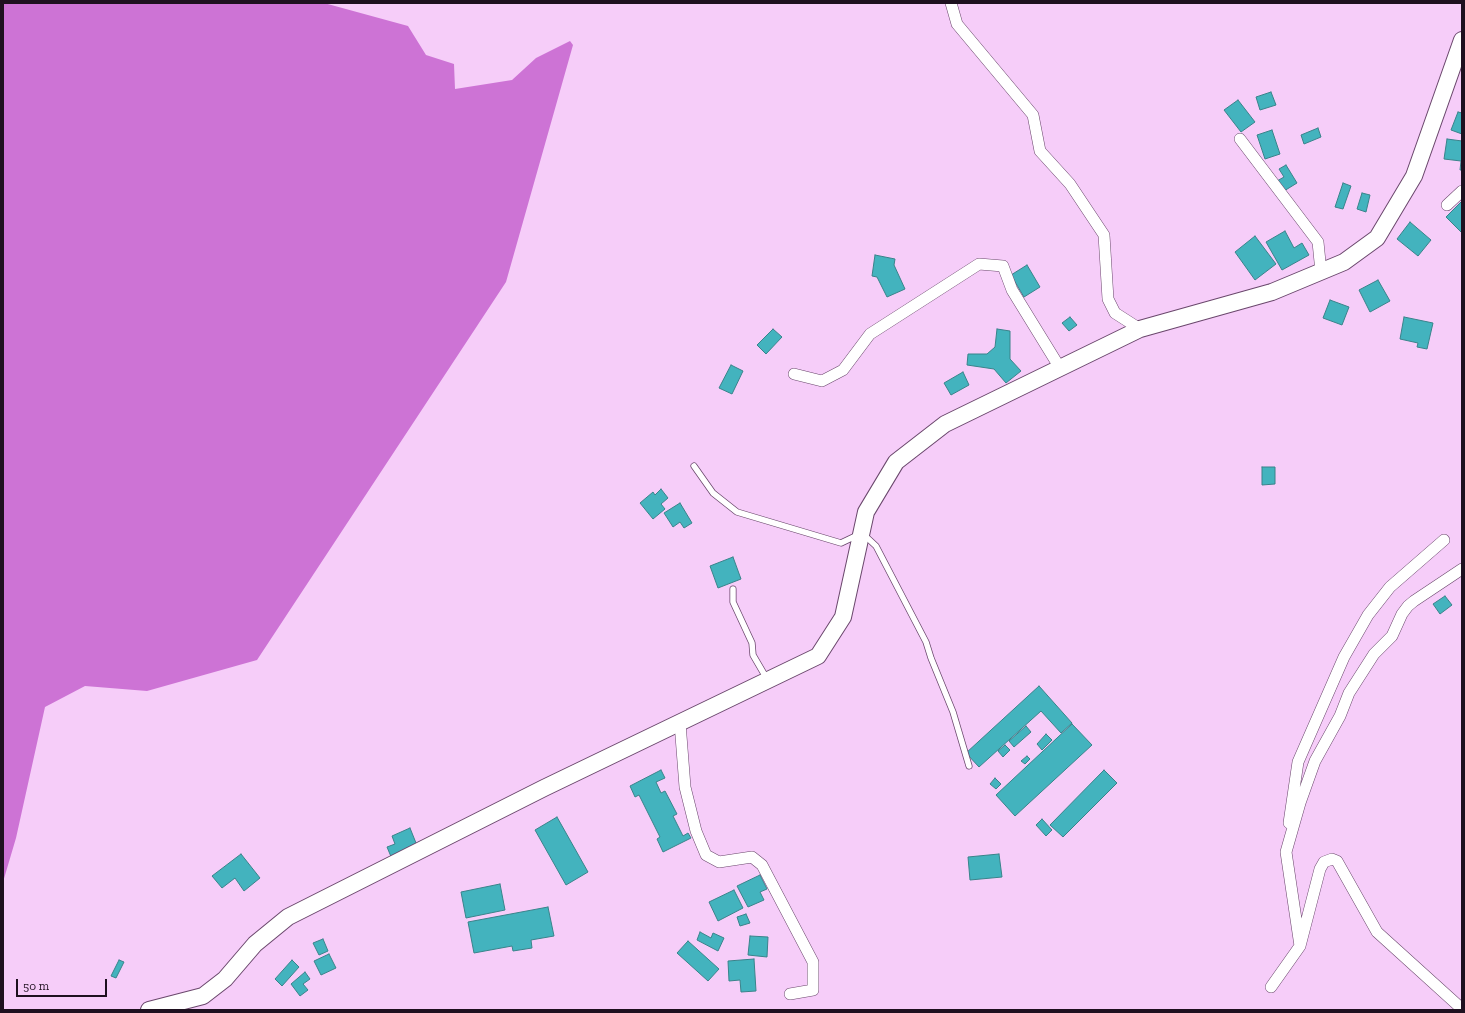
<!DOCTYPE html>
<style>
body{margin:0}
#map{position:relative;width:1465px;height:1013px;overflow:hidden;background:#f6cdf9;font-family:"Zilla Slab",serif}
canvas{display:block}
.frame{position:absolute;inset:0;border:4px solid #1e101f;pointer-events:none}
.scale{position:absolute;left:16px;top:979px;width:91px;height:18px;box-sizing:border-box;border:2px solid #1e101f;border-top:0;padding-left:5px;font-size:12px;line-height:14px;white-space:nowrap;color:#1e101f;-webkit-text-stroke:3px #f6cdf9;paint-order:stroke}
</style>
<div id="map">
<canvas width="1465" height="1013"></canvas>
<div class="frame"></div>
<div class="scale">50 m</div>
</div>
<script>
const ctx = document.querySelector('canvas').getContext('2d');
ctx.lineJoin = 'round';
function paint(path, color) {
  ctx.fillStyle = color;
  ctx.fill(path, 'evenodd');
}
function toPath(rows) {
  const path = new Path2D();
  for (const r of rows) {
    path.moveTo(r[0], r[1]);
    for (let i = 2; i < r.length; i += 2) path.lineTo(r[i], r[i + 1]);
  }
  return path;
}
function strokePath(path, color, width, dash) {
  ctx.strokeStyle = color;
  ctx.lineWidth = width;
  ctx.lineCap = dash ? 'butt' : 'round';
  ctx.setLineDash(dash || []);
  ctx.stroke(path);
}
const forest = toPath([
 [3,3,324,3,408,26,426,55,454,64,455,89,512,80,536,58,570,41,573,45,506,282,257,660,147,691,85,686,45,707,16,838,3,882]
]);
const building = toPath([
 [1271,92,1276,105,1260,110,1256,97,1271,92],
 [1238,100,1255,122,1241,132,1224,110,1238,100],
 [1458,112,1462,113,1462,134,1451,130,1458,112],
 [1318,128,1321,137,1304,144,1301,135,1318,128],
 [1272,130,1280,154,1265,159,1257,135,1272,130],
 [1447,139,1462,141,1462,170,1460,170,1461,161,1444,159,1447,139],
 [1286,165,1297,183,1284,191,1277,181,1284,177,1279,169,1286,165],
 [1343,183,1351,186,1343,209,1335,207,1343,183],
 [1362,193,1370,195,1366,212,1357,209,1362,193],
 [1462,201,1462,233,1446,217,1462,201],
 [1410,222,1431,240,1418,256,1397,239,1410,222],
 [1285,231,1294,248,1302,243,1309,255,1282,270,1266,242,1285,231],
 [1255,236,1276,264,1255,280,1235,252,1255,236],
 [875,255,895,259,894,265,905,289,887,297,877,277,872,276,875,255],
 [1027,265,1040,287,1024,297,1011,275,1027,265],
 [1378,280,1390,301,1370,312,1359,290,1378,280],
 [1330,300,1349,307,1342,325,1323,318,1330,300],
 [1070,317,1077,325,1069,331,1062,323,1070,317],
 [1404,317,1433,323,1427,349,1417,347,1418,343,1400,339,1404,317],
 [773,329,782,337,766,354,757,345,773,329],
 [997,329,1010,331,1010,359,1021,371,1006,383,994,369,967,365,968,354,987,354,995,347,997,329],
 [731,365,743,371,732,394,719,388,731,365],
 [963,372,969,385,951,395,944,383,963,372],
 [1262,467,1275,467,1275,484,1262,485,1262,467],
 [661,489,668,498,661,504,665,509,653,519,640,503,653,492,655,495,661,489],
 [680,503,692,523,684,528,680,522,673,527,664,513,680,503],
 [733,557,741,579,718,588,710,566,733,557],
 [1445,596,1452,605,1440,614,1433,604,1445,596],
 [1039,686,1072,723,1061,733,1041,711,979,767,966,753,1039,686],
 [1072,724,1092,745,1015,816,996,795,1072,724],
 [1026,726,1031,732,1014,747,1009,741,1026,726],
 [1046,734,1052,740,1042,750,1037,744,1046,734],
 [1005,745,1010,750,1003,757,998,751,1005,745],
 [1027,756,1030,759,1025,764,1021,761,1027,756],
 [661,770,665,778,656,782,661,793,665,791,677,814,673,816,683,836,688,833,691,838,663,852,657,839,660,837,639,795,635,797,630,786,661,770],
 [1104,770,1117,783,1063,837,1050,825,1104,770],
 [995,778,1001,784,996,789,990,784,995,778],
 [557,817,588,872,566,885,535,830,557,817],
 [1042,819,1052,830,1046,836,1036,825,1042,819],
 [410,828,418,848,392,859,387,847,395,844,392,836,410,828],
 [241,854,260,878,244,891,235,878,222,888,212,876,241,854],
 [999,854,1002,877,970,880,968,857,999,854],
 [760,875,767,889,760,892,764,900,748,907,737,886,760,875],
 [500,884,505,910,466,918,461,892,500,884],
 [734,890,743,908,718,921,709,902,734,890],
 [548,907,554,936,531,940,532,948,513,951,512,946,474,953,468,922,548,907],
 [746,914,750,923,740,926,737,917,746,914],
 [700,932,711,938,713,933,724,938,718,951,697,940,700,932],
 [750,936,768,937,767,957,748,955,750,936],
 [323,939,328,951,319,955,313,943,323,939],
 [688,941,719,969,708,981,677,953,688,941],
 [329,954,336,968,321,975,314,961,329,954],
 [754,959,756,991,741,992,740,980,729,981,728,961,754,959],
 [119,960,124,962,116,978,111,976,119,960],
 [292,960,299,967,282,986,275,979,292,960],
 [305,972,310,979,303,984,308,990,300,996,291,984,305,972]
]);
const lane = toPath([
 [694,466,713,493,737,512,841,543,862,533,876,546,926,642,931,658,953,712,969,766],
 [733,589,733,602,752,643,753,655,767,679]
]);
const street = toPath([
 [951,3,957,24,1033,115,1040,151,1070,184,1104,235,1108,299,1115,313,1140,329],
 [1240,139,1318,242,1321,272],
 [1447,205,1462,191],
 [794,374,822,381,843,370,870,334,979,264,1003,266,1012,290,1060,368],
 [680,723,685,787,696,831,706,855,719,862,752,857,762,865,813,962,813,990,790,994],
 [1289,823,1298,762,1344,657,1368,615,1390,587,1444,540],
 [1300,946,1286,852,1300,803,1315,761,1340,716,1349,693,1374,654,1392,636,1402,614,1408,606,1414,601,1462,569],
 [1271,987,1300,946,1320,869,1324,862,1332,859,1337,861,1377,932,1462,1009]
]);
const secondary = toPath([
 [149,1010,203,996,225,979,255,944,288,917,544,788,818,656,843,617,866,512,896,462,945,424,1140,329,1272,292,1344,262,1377,238,1414,176,1462,40]
]);
paint(forest, '#cd73d5');
paint(building, '#43b3be');
strokePath(building, '#39838a', 1);
strokePath(lane, '#6a476c', 7);
strokePath(street, '#6a476c', 12);
strokePath(secondary, '#6a476c', 18);
strokePath(lane, '#fff', 5.5);
strokePath(street, '#fff', 11);
strokePath(secondary, '#fff', 16);
</script>
